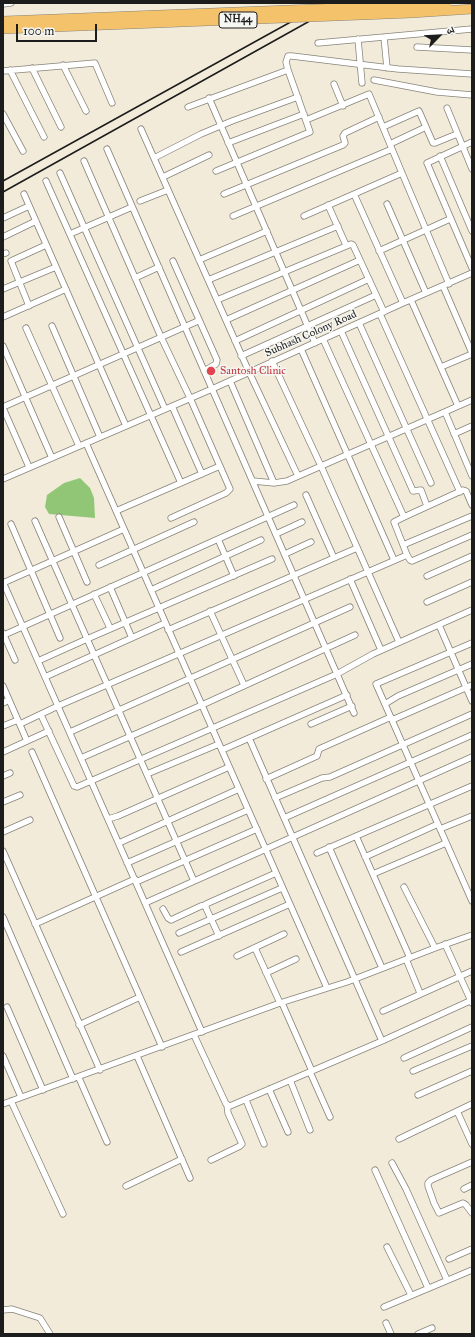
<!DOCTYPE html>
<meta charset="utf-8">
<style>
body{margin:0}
#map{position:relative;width:475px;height:1337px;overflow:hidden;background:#f2ebd9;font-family:"IM FELL Great Primer","Noto Serif Devanagari",serif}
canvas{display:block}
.frame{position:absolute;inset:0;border:4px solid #1c1c1c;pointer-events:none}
.north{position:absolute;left:419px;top:16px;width:40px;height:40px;-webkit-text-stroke:3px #f6f6f2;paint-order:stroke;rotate:66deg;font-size:11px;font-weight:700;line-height:16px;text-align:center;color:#1c1c1c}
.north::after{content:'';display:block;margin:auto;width:14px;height:18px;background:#1c1c1c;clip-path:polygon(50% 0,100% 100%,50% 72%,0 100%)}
.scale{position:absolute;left:16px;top:24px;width:81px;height:18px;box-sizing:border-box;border:2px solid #1c1c1c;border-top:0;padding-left:5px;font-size:12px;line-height:14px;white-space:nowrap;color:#1c1c1c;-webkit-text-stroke:3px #f6f6f2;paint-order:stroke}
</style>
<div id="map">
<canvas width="475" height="1337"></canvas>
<div class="frame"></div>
<div class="north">उ</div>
<div class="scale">100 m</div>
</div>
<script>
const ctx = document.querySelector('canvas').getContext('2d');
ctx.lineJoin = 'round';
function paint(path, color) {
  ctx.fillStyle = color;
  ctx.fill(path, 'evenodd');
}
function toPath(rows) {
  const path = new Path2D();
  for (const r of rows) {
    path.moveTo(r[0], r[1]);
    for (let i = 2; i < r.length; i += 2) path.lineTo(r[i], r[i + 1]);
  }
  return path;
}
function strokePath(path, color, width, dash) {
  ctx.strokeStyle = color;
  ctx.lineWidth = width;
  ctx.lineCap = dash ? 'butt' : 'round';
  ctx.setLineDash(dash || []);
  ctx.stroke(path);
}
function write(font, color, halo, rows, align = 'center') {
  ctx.font = font + ' "IM FELL Great Primer",serif';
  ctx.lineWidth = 3;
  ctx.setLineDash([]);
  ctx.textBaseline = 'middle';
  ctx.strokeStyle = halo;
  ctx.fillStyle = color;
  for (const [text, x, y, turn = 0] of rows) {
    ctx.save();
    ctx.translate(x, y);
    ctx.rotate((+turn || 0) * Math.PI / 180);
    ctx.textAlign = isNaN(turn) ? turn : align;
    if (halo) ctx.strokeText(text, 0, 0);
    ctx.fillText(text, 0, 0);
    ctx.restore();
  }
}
const green = toPath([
 [80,478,90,488,94,498,95,518,49,514,45,507,47,495,64,483]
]);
const minor = toPath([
 [3,4,11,3],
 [384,37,387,68],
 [358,39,362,83],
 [318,43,472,29],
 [417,47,472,50],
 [63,65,86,111],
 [32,68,61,127],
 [10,70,44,137],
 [3,71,95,63,112,103],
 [374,80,437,92,472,95],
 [334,84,343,106],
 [209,98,315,343],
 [188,107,288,70],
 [447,108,472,169],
 [3,114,23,151],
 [306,120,369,94,402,173,449,284],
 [383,127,419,111,433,143,435,143,457,134],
 [141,129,249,372,298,476],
 [472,142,427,163,472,268],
 [228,143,304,114],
 [390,144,426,127],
 [107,149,354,713],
 [440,156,472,231],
 [154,158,201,134,232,121,298,97],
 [84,161,161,337,190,398,230,489,226,493,171,518],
 [216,171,310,132,288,70,286,62,288,56,292,56,398,69,472,74],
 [60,173,165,409],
 [163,177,209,155],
 [46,181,181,483],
 [24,194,126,426],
 [224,194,343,145,345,143,343,136,345,133,379,117],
 [354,194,403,303],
 [140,201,168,190],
 [387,204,426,293],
 [328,205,346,245],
 [233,216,392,149],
 [304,216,402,173],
 [3,218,29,206],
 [70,234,132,207],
 [3,237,36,221],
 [379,251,450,219],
 [3,254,6,253],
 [199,260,267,231],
 [173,261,217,360,216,364,204,371],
 [135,278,159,267],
 [208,280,338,226],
 [443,286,472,353],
 [3,289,56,267],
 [217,300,351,244,353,245,384,312],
 [411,300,458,406],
 [29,306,11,261,46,245],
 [380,314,460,492],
 [3,317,66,289],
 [226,320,360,260],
 [359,323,431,483],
 [52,326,100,437],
 [26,328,79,446],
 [341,331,413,491,421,490,427,506],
 [323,339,404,517],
 [235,341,369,279],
 [3,346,52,458],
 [301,349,394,560],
 [241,356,376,295],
 [272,361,321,466,399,642],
 [441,367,472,354],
 [230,381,274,483],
 [172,406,202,474],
 [3,407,198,321],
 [3,408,29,467],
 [445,412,472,476],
 [454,434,472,426],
 [86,443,327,988],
 [3,479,212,389,403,303,472,273],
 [253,481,274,483,287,481,472,400],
 [306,495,334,558],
 [472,505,466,491,463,490,404,517,394,522,407,555,410,560,412,561,472,535],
 [116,511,220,466],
 [59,517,87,582],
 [35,521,194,881],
 [11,524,60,638],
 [276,534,302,522],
 [218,539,234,576],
 [403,545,472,516],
 [285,554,311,542],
 [99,565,194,522],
 [427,576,472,556],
 [350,579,381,650],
 [3,582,202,1032],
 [3,583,124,529],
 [110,587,132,638],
 [151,590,261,540],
 [94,594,110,628],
 [427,602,472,582],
 [210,611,244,685],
 [439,625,472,701],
 [168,630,357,548],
 [3,633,15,660],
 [4,635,294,505],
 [472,643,376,684,472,901],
 [38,661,87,639,272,559],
 [45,677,165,623],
 [3,686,27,741],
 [3,703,9,700],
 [385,704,398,696,472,664],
 [41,715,74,786,77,787,337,674,373,654,472,610],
 [392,720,472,685],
 [20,724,58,706,407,555],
 [311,724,352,706],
 [3,726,18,720],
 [70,732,350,607],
 [249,738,382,1041],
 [222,750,347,695],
 [3,752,49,731],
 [32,752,162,1047],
 [81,758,202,705,355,635],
 [147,774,219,744],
 [3,776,10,773],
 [266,779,317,756,319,749,391,717],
 [275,798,322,778,330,777,472,714],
 [3,802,20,795],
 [284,818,472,735],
 [108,819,118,816,229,767],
 [440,829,472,816],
 [3,832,30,820],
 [356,836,410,958],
 [119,843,239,789],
 [329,847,382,968],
 [3,851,100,1070],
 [317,853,472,786],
 [365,857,438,824],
 [127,863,248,810],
 [373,874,446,843],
 [136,882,257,829],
 [404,887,435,948],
 [145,903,472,757],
 [163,909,168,918,171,920,201,906,205,905],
 [3,917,73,1079],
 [35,924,135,879],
 [179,933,282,888],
 [219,936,206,908,206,904,276,873],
 [445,944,472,1003],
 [255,948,280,1003],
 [181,952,290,904],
 [237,956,284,934],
 [406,959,420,993],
 [266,973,296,959],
 [282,1003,312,1071],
 [7,1007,43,1090],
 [383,1011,472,971],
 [79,1025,140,997],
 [194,1035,226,1104,230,1106,382,1041,472,1000],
 [3,1056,21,1097],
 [137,1056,190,1178],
 [404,1058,472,1027],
 [413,1071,472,1046],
 [310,1072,330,1117],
 [79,1078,107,1142],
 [290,1080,310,1130],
 [269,1089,288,1132],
 [418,1095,472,1071],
 [246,1100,264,1144],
 [11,1101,63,1214],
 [3,1104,280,1003,347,982,435,948,472,935],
 [457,1111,472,1144],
 [399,1139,472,1104],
 [211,1160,240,1146,242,1144,228,1113,227,1105],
 [472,1162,431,1180,428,1183,428,1186,434,1203,439,1213,463,1203,466,1205,472,1213],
 [392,1163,406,1189,447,1280],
 [375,1170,428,1288],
 [126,1186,182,1159],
 [464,1189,472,1185],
 [387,1247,411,1295],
 [449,1259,472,1249],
 [384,1307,472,1270],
 [3,1310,12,1309,40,1318,50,1334],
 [386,1323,391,1334],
 [418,1334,432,1328]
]);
const rail = toPath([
 [3,181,325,3],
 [3,192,342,3]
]);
const trunkBridge = toPath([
 [3,21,418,5,447,3],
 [3,29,412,13,472,9]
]);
const markers = [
 [211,371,5,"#e0444e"]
];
const shields = [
 [238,20,38]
];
const shieldNames = [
 ["NH44",238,20]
];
const streetNames = [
 ["Subhash Colony Road",311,334,-24]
];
const healthNames = [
 ["Santosh Clinic",220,371]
];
paint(green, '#92c677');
strokePath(minor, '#87847a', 7);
strokePath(minor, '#fff', 5.5);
strokePath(rail, '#1c1c1c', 1.5);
strokePath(trunkBridge, '#87847a', 10, []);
strokePath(trunkBridge, '#f4c26a', 9);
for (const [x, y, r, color] of markers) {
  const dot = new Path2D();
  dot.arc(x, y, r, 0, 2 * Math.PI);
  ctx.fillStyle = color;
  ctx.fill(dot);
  strokePath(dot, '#f6f6f2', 1.5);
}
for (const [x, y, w] of shields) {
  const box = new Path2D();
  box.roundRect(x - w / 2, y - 8, w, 16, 3);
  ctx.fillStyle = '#f6f6f2';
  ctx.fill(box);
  strokePath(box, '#1c1c1c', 1);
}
write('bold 10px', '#1c1c1c', null, shieldNames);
write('11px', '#1c1c1c', '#f6f6f2', streetNames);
write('11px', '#be3a42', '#f6f6f2', healthNames, 'left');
</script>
